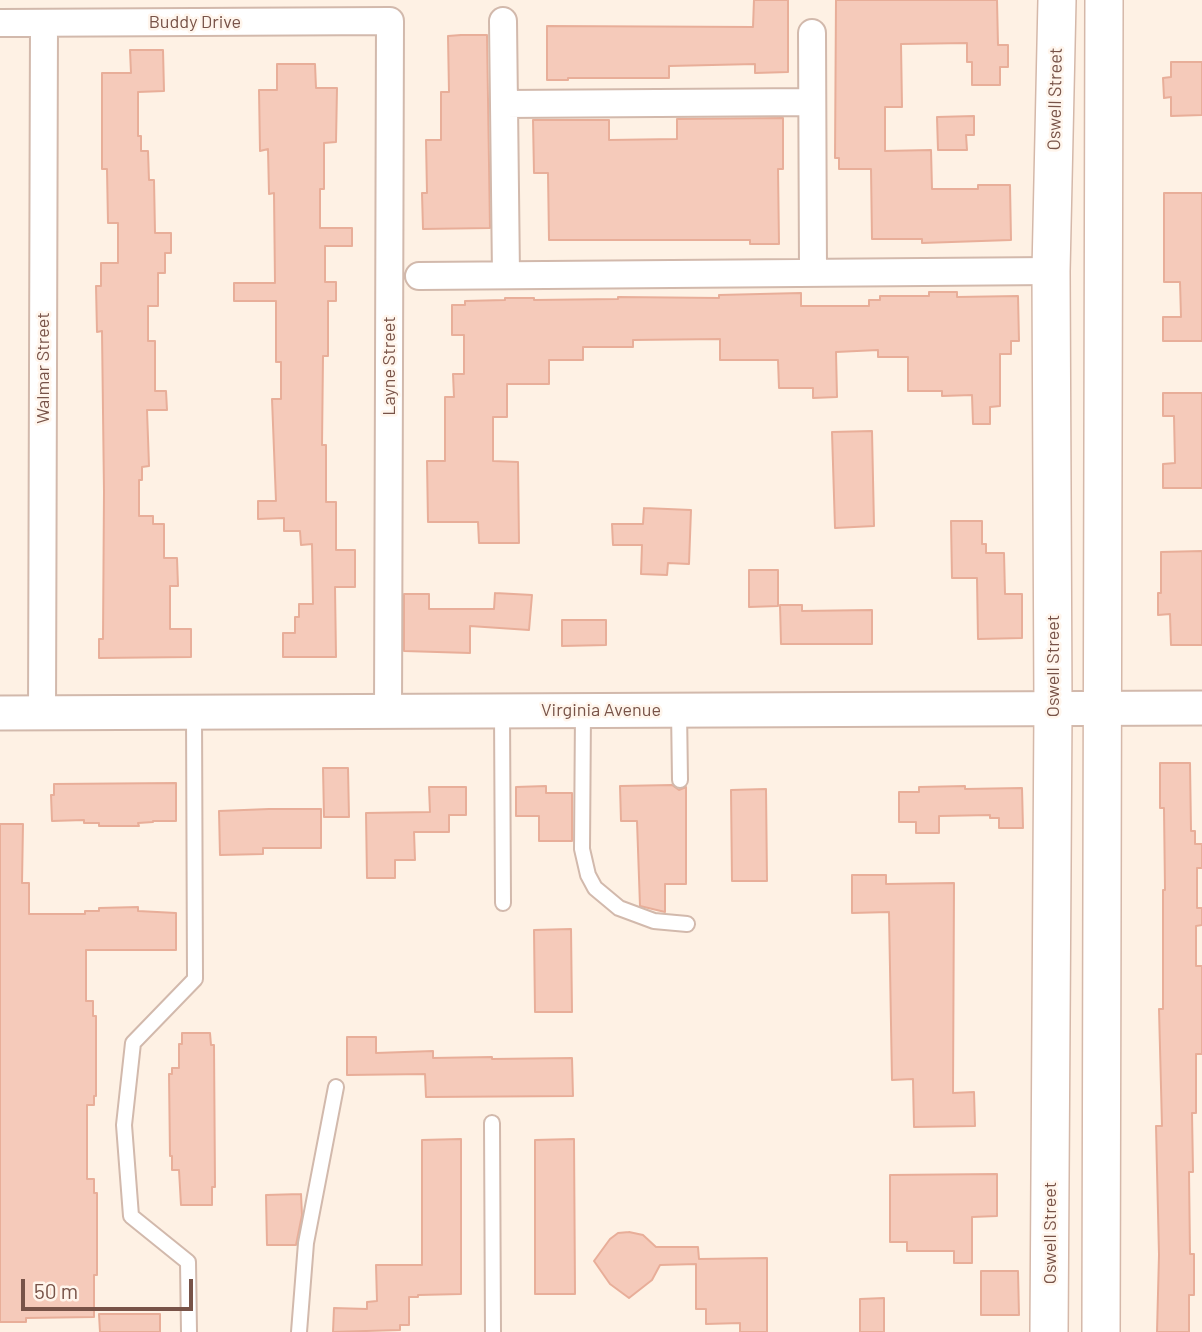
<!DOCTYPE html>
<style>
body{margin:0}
#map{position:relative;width:1202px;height:1332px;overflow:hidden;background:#fef1e4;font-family:Barlow,sans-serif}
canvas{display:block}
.scale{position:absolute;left:21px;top:1279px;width:172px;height:32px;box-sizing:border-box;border:4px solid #785348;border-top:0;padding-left:9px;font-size:21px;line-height:24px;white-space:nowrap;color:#785348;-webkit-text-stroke:5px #fff5ec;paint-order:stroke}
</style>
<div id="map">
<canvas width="1202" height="1332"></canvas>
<div class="scale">50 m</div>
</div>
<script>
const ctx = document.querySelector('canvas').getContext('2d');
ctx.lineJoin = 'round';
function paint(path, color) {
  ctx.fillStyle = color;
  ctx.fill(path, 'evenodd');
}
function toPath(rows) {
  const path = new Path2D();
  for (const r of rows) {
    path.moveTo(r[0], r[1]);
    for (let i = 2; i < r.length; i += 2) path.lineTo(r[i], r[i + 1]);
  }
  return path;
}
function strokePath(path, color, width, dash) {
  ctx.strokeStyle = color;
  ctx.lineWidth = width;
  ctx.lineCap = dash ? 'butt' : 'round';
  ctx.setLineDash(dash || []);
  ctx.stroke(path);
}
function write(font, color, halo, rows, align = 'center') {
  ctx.font = font + ' Barlow,sans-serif';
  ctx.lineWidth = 5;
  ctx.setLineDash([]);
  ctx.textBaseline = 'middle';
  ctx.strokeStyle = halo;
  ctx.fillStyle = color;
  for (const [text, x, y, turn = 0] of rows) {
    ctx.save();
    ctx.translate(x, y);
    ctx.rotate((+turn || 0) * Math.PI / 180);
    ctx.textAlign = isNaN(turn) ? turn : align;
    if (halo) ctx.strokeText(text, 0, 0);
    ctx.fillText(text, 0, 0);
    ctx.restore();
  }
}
const building = toPath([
 [754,0,788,0,788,72,755,73,755,64,669,66,669,78,568,78,568,80,547,80,547,26,753,27,754,0],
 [836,0,997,0,998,45,1008,45,1008,67,1000,67,1000,85,972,85,972,62,967,62,967,43,901,44,902,107,885,107,885,151,931,150,932,189,978,189,978,185,1010,185,1011,240,922,243,922,239,872,239,871,169,839,169,839,158,835,158,836,0],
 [461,35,487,35,490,228,423,229,422,193,427,193,426,140,441,140,441,92,449,92,448,36,461,35],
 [130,50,163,50,164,91,138,92,138,136,141,136,141,151,148,151,149,180,154,180,155,233,171,233,171,253,165,253,165,273,158,273,158,306,148,306,148,341,155,341,155,391,166,391,167,410,147,410,149,466,142,467,142,480,139,480,139,516,153,516,153,524,164,524,164,558,177,558,178,586,170,586,170,629,191,629,191,657,99,658,99,639,103,639,104,492,102,331,97,332,96,286,101,286,101,263,118,263,118,223,108,223,107,169,102,169,102,73,131,73,130,50],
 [1171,62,1202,62,1202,115,1171,116,1171,97,1164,98,1163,78,1171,77,1171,62],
 [277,64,315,64,316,88,337,88,336,142,324,143,324,189,320,189,320,228,352,228,352,246,325,246,325,282,336,282,336,301,328,301,328,356,323,356,322,445,326,445,326,502,336,502,336,550,355,550,355,587,335,587,336,657,283,657,283,633,295,633,295,617,299,617,299,604,313,604,312,544,301,545,300,531,284,531,284,518,258,519,258,501,276,501,272,399,281,399,281,362,276,362,276,301,234,301,234,283,275,283,274,193,269,194,268,149,260,151,259,90,277,90,277,64],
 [974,116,974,135,966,135,967,150,938,150,937,117,974,116],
 [783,118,783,169,778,169,779,244,750,244,750,240,549,240,548,173,534,173,533,120,609,120,609,140,677,139,677,119,783,118],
 [1164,193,1202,193,1202,341,1163,341,1163,317,1181,317,1180,282,1164,282,1164,193],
 [929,292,957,292,957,297,1018,296,1019,341,1011,341,1011,354,1000,354,1000,406,990,407,990,424,973,424,972,395,942,396,942,391,908,391,908,357,878,357,878,350,836,352,837,397,813,398,813,388,779,388,778,360,720,360,720,339,633,340,633,347,583,347,583,360,549,360,549,384,507,384,507,417,493,417,493,461,518,462,519,543,479,543,478,522,428,522,427,461,445,461,445,397,454,397,453,374,464,374,464,335,452,335,452,305,465,305,465,301,505,300,505,298,534,298,534,300,618,299,618,297,719,298,719,295,801,293,801,306,869,306,869,300,880,300,880,296,929,296,929,292],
 [1163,393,1202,393,1202,488,1163,488,1163,464,1175,463,1174,416,1163,416,1163,393],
 [872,431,874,526,835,528,832,432,872,431],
 [644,508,691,510,689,564,668,563,667,575,641,574,642,545,613,545,612,524,643,524,644,508],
 [951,521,982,521,982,544,986,544,986,553,1004,553,1005,594,1022,594,1022,638,978,639,977,578,952,578,951,521],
 [1202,551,1202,645,1171,645,1170,614,1158,615,1158,593,1161,593,1161,552,1202,551],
 [749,570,778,570,778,606,749,607,749,570],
 [495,593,532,595,529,630,470,626,470,653,404,651,404,594,429,594,429,609,494,609,495,593],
 [780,605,802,605,802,611,872,610,872,644,781,644,780,605],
 [562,620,606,620,606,645,562,646,562,620],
 [1160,763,1190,763,1191,831,1195,831,1195,844,1202,844,1202,868,1197,868,1197,908,1202,908,1202,925,1196,926,1196,966,1202,966,1202,1054,1196,1054,1196,1113,1192,1113,1193,1172,1189,1172,1190,1254,1194,1254,1194,1295,1189,1295,1189,1332,1157,1332,1159,1255,1156,1126,1162,1126,1159,1009,1163,1009,1163,890,1165,890,1164,808,1160,808,1160,763],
 [323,768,348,768,349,817,324,817,323,768],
 [176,783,176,821,153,821,153,822,138,823,139,826,99,826,99,823,84,823,84,820,52,821,51,795,54,795,54,784,176,783],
 [672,785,679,790,686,787,686,884,665,884,665,912,640,906,637,821,621,821,620,786,672,785],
 [546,786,546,793,572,793,572,841,539,841,539,816,516,816,516,787,546,786],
 [965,786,965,789,1022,788,1023,828,999,828,999,818,990,818,990,815,939,816,939,833,916,833,916,822,899,822,899,792,919,792,919,787,965,786],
 [429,787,466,787,466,815,449,815,449,832,414,832,415,860,395,860,395,878,367,878,366,813,430,812,429,787],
 [766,789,767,881,732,881,731,790,766,789],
 [269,809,321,809,321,848,263,848,263,854,220,855,219,811,269,809],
 [0,824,23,824,22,883,29,883,29,914,85,914,85,911,99,911,99,908,138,907,138,911,176,913,176,950,86,950,86,1001,93,1001,93,1016,96,1016,96,1096,94,1096,94,1105,87,1105,87,1179,94,1179,94,1193,97,1193,97,1275,94,1275,94,1317,26,1318,26,1322,0,1322,0,824],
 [852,875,886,875,886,884,954,883,953,1093,974,1092,975,1126,914,1127,913,1079,892,1080,889,912,852,913,852,875],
 [571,929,572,1012,535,1012,534,930,571,929],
 [182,1033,210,1033,211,1045,214,1045,215,1187,212,1187,212,1205,181,1205,179,1170,172,1170,172,1156,170,1156,169,1074,172,1074,172,1068,179,1068,179,1044,182,1044,182,1033],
 [347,1037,376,1037,376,1053,433,1051,433,1058,492,1057,492,1059,572,1058,573,1096,426,1097,425,1074,347,1075,347,1037],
 [461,1139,461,1294,418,1295,418,1297,409,1297,409,1325,400,1325,400,1330,333,1332,334,1308,367,1309,367,1302,377,1301,376,1265,422,1265,422,1140,461,1139],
 [574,1139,575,1294,535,1294,535,1140,574,1139],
 [997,1174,997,1216,972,1217,972,1263,954,1263,954,1251,907,1251,907,1242,890,1242,890,1175,997,1174],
 [301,1194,302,1215,296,1245,267,1245,266,1195,301,1194],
 [629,1232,643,1235,656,1247,698,1247,699,1259,767,1258,767,1332,740,1332,740,1323,706,1324,706,1309,696,1309,696,1264,660,1265,652,1280,629,1298,610,1284,594,1261,610,1239,618,1233,629,1232],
 [981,1271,1018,1271,1019,1315,981,1315,981,1271],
 [884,1298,884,1332,860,1332,860,1299,884,1298],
 [99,1314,160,1314,160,1332,100,1332,99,1314]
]);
const service = toPath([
 [679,710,680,780],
 [502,711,503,903],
 [583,711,582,849,588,875,595,888,619,908,654,921,687,924],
 [492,1123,493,1332],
 [189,1332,188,1262,131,1216,124,1125,133,1043,195,979,194,712],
 [299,1332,306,1243,336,1087]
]);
const minor = toPath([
 [503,21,506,275],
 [0,23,390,21,388,711],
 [812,33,813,273],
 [504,104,812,102],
 [419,276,1051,271],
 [42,713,44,23]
]);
const tertiary = toPath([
 [0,713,1202,708]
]);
const secondary = toPath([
 [1049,1332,1053,709,1051,271,1057,0],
 [1101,1332,1104,0]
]);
const streetNames = [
 ["Buddy Drive",195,22],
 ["Oswell Street",1055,99,-89],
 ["Layne Street",389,366,-90],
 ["Walmar Street",43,368,-90],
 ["Oswell Street",1053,666,-90],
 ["Virginia Avenue",601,710],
 ["Oswell Street",1050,1233,-90]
];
paint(building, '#f5caba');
strokePath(building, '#e8ae99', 2);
strokePath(service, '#d2b9ac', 18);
strokePath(minor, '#d2b9ac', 30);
strokePath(tertiary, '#d2b9ac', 37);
strokePath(secondary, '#d5b8a9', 40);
strokePath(service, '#fff', 14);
strokePath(minor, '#fff', 26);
strokePath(tertiary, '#fff', 33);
strokePath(secondary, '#fff', 37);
write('18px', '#785348', '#fff5ec', streetNames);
</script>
